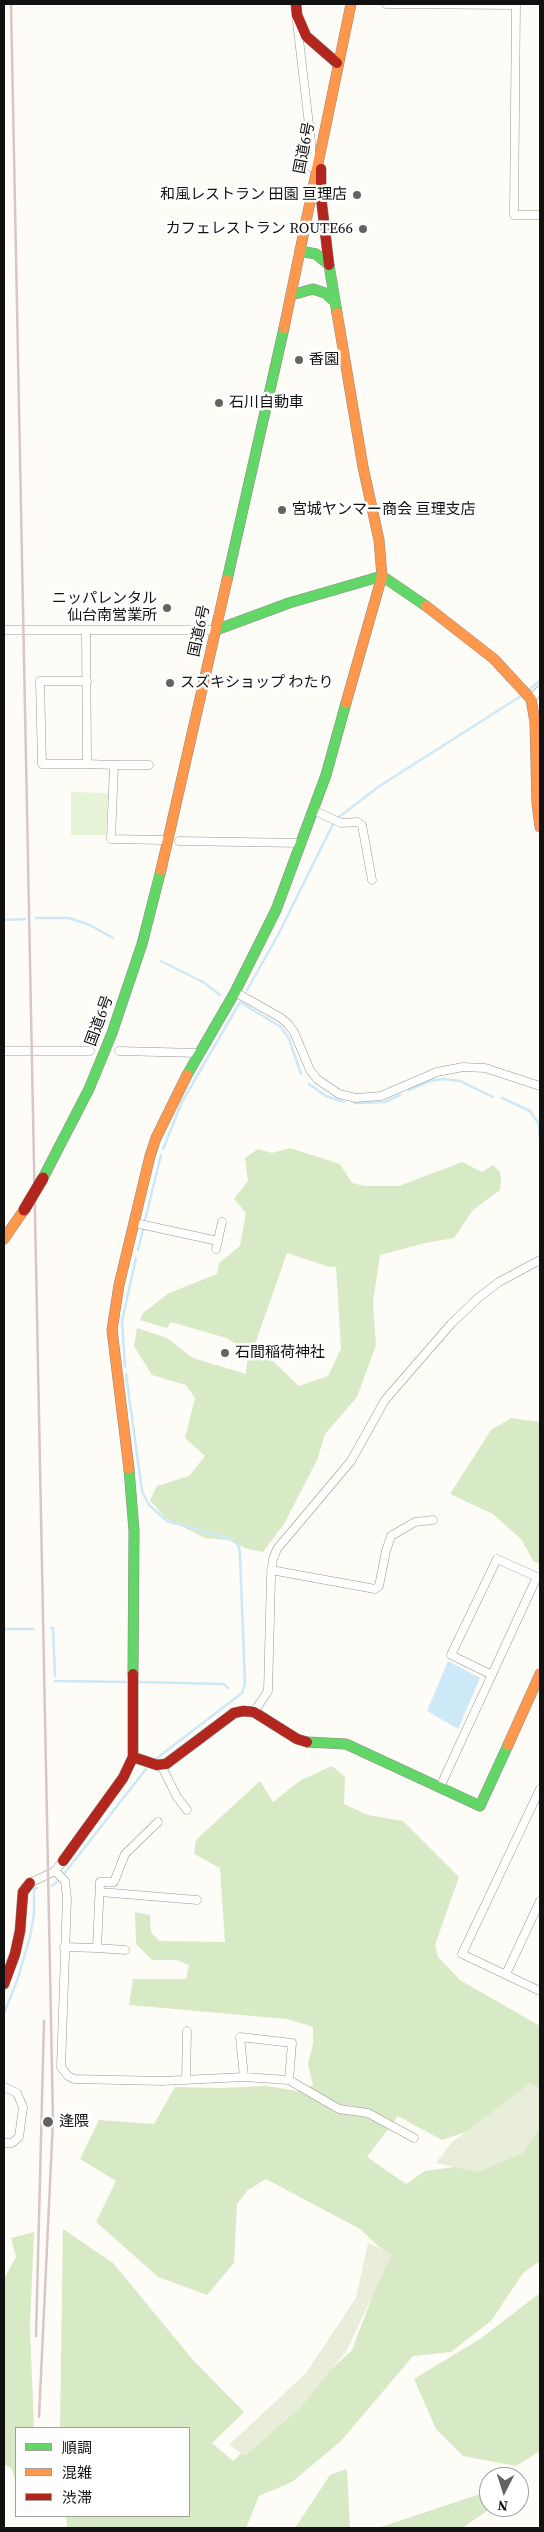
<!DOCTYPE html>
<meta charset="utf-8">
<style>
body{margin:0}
#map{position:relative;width:544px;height:2532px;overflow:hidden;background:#fdfcf7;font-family:"Source Serif 4","Noto Sans JP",serif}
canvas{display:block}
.frame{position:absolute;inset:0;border:5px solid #111;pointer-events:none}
.legend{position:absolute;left:15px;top:2427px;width:175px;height:90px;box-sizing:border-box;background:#fff;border:1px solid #a0a0a0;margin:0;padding:6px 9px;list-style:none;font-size:15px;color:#111}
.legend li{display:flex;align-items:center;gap:10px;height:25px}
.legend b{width:25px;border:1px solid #a0a0a0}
.north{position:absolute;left:479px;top:2467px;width:50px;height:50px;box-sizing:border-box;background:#fff;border:1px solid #a0a0a0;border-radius:50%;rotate:185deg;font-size:14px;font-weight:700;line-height:20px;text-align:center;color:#111}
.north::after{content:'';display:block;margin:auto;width:18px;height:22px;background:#646362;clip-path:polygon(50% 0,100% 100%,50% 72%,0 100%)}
</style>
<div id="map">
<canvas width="544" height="2532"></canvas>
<div class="frame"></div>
<ul class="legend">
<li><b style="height:6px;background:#63d668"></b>順調</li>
<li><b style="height:6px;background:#ff974d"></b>混雑</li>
<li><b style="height:6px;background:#b3261e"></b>渋滞</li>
</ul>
<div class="north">N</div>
</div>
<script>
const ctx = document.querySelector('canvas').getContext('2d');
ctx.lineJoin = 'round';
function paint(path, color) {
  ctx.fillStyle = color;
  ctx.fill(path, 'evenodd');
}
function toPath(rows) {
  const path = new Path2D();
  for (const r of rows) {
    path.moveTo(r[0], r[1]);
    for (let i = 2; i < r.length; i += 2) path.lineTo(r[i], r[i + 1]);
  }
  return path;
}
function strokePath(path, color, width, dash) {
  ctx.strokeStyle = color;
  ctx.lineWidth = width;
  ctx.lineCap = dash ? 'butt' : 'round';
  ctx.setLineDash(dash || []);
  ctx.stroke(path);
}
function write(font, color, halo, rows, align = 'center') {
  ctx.font = font + ' "Source Serif 4","Noto Sans JP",serif';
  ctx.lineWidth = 5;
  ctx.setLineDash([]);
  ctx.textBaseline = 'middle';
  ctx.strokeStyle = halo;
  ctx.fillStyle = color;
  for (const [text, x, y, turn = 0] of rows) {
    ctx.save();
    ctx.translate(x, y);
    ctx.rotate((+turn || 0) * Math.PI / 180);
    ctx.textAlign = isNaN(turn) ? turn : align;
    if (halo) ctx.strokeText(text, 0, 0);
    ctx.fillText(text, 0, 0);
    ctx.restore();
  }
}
const green = toPath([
 [71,792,108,793,106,835,71,835]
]);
const forest = toPath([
 [290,1148,340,1164,352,1183,365,1186,399,1186,462,1162,482,1172,493,1165,500,1172,501,1181,500,1190,473,1210,454,1238,425,1243,380,1255,373,1302,376,1345,357,1397,325,1434,317,1460,284,1524,263,1552,247,1549,228,1540,205,1538,165,1518,150,1500,157,1486,189,1476,205,1456,185,1438,195,1398,186,1385,152,1375,134,1346,137,1328,167,1338,193,1358,246,1374,248,1351,226,1338,171,1322,167,1328,140,1320,143,1313,169,1293,217,1274,219,1263,240,1246,246,1213,234,1199,248,1181,245,1158,258,1149,272,1153],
 [287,1253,330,1267,336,1266,341,1349,328,1376,299,1386,255,1344],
 [511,1418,540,1422,540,1564,533,1561,522,1540,493,1514,450,1494,491,1430],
 [332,1766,345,1777,344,1804,368,1815,403,1821,459,1877,435,1945,438,1957,460,1980,540,2026,540,2095,488,2124,442,2140,398,2116,367,2157,406,2184,425,2171,497,2161,540,2128,540,2261,523,2273,491,2321,451,2352,413,2356,341,2441,292,2482,259,2496,246,2528,67,2528,66,2516,189,2516,189,2428,60,2428,63,2229,113,2263,193,2360,244,2412,212,2443,233,2461,352,2350,388,2255,360,2229,266,2179,248,2190,237,2204,234,2263,207,2295,158,2277,96,2222,116,2181,80,2159,99,2120,154,2124,175,2087,222,2088,266,2086,299,2091,313,2085,308,2064,313,2044,313,2027,287,2019,129,2005,133,1979,186,1979,189,1965,176,1960,152,1960,136,1944,135,1912,150,1915,151,1932,159,1941,225,1942,220,1868,194,1854,196,1840,260,1781,273,1802,301,1780],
 [34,2232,30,2327,34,2428,16,2428,16,2484,12,2469,4,2464,4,2279,16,2257,11,2238],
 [540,2293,540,2451,516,2466,463,2456,436,2429,414,2379,480,2339],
 [347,2469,350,2528,295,2528,330,2475],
 [489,2491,489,2507,493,2507,462,2528,378,2528]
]);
const cemetery = toPath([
 [530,2083,540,2088,540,2127,523,2153,478,2172,436,2163,451,2143],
 [368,2243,392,2254,347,2350,301,2407,245,2456,229,2445,306,2373,356,2298]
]);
const water = toPath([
 [448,1661,480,1678,458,1729,427,1711]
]);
const stream = toPath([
 [530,689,540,681],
 [339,817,378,787,521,696],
 [36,918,69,918,90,925,113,938],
 [4,920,25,919],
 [161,961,203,982,220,995],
 [247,990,278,935,333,824],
 [309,1084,326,1096,344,1102],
 [409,1090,430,1081,443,1079,460,1081,493,1097],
 [502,1098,530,1111,539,1124,540,1138],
 [354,1103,385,1102,400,1095],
 [163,1149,182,1102,240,1002,281,1027,289,1039,301,1074],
 [145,1220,161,1155],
 [138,1250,143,1230],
 [125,1367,122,1321,136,1258],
 [126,1374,142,1491,149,1505,167,1521,234,1540,239,1547,240,1555,245,1683,242,1693,157,1758],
 [51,1628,53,1628,55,1676],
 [4,1629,33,1629],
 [55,1681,126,1682],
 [138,1682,224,1684,228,1688],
 [64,1874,146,1769],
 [52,1886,58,1881],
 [4,2013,17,1981,30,1937,34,1914,34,1889,37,1888]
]);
const street = toPath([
 [386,4,516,5],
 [516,4,514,215,540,215],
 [297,22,311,142,311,167],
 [4,630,216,630],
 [86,630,87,764,114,765,111,839,162,840],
 [87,681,40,681,42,764,87,764],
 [531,699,540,690],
 [114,765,149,765],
 [313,810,341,823,357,822,362,825,372,880],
 [179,841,301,843],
 [235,992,281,1018,288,1024,294,1032,310,1070,317,1079,339,1094,356,1098,381,1096,437,1072,463,1067,485,1068,540,1086],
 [4,1051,90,1051],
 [119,1051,199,1053],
 [135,1223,218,1241],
 [216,1249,222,1222],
 [271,1570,375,1589,379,1586,386,1551,391,1536,415,1522,433,1520],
 [254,1712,268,1691,271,1577,273,1559,277,1549,351,1461,385,1400,451,1324,478,1298,499,1282,540,1260],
 [161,1765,177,1797,187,1810],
 [440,1787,537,1577,497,1559,451,1655,492,1675],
 [540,1789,462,1954,540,1991],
 [55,1871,65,1881,67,1898,61,2067,68,2076,74,2079,162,2081,244,2077,289,2080,339,2109,368,2113,414,2138],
 [30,1883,55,1871,63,1861],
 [100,1892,197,1900],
 [64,1947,97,1948,100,1882,114,1882,125,1854,158,1822],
 [97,1948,125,1950],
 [506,1974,540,1901],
 [244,2077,240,2037,292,2043,289,2080],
 [186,2080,187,2031],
 [4,2143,12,2143,19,2137,23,2107,17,2093,4,2087]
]);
const fast = toPath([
 [300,251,316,254,329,265,337,313],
 [291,295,313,289,325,293,334,301],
 [227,580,284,328],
 [216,630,289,603,382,576,426,606],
 [187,1075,235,992,276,910,326,775,346,703],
 [43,1178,89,1089,112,1033,142,944,161,870],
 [129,1469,134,1531,133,1674],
 [307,1742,346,1744,480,1806,508,1745]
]);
const slow = toPath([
 [337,313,363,467,379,540,382,576,346,703],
 [284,328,351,4],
 [426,606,494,659,531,699,535,722,537,803,540,827],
 [161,870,227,580],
 [4,1239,24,1210],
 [129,1469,112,1330,119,1285,150,1156,156,1138,187,1075],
 [508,1745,540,1674]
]);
const jam = toPath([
 [296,4,297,15,306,36,337,63],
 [321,169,321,197,329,265],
 [133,1757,157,1765,166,1764,234,1713,243,1711,254,1712,297,1739,307,1742],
 [63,1861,123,1778,133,1757,133,1674],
 [4,1984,15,1954,20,1931,23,1892,30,1883]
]);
const rail = toPath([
 [11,4,53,2120,39,2417],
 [36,2336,44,2021]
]);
const jamBridge = toPath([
 [24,1210,43,1178]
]);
const markers = [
 [357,195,5,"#646362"],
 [363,229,5,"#646362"],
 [299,360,5,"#646362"],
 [219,403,5,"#646362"],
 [282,510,5,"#646362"],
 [167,608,5,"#646362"],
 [170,683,5,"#646362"],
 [225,1353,5,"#646362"],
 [48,2122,6,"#646362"]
];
const streetNames = [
 ["国道6号",305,148,-79],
 ["国道6号",200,631,-78],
 ["国道6号",100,1021,-70]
];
const poiNames = [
 ["和風レストラン 田園 亘理店",347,195,"right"],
 ["カフェレストラン ROUTE66",353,229,"right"],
 ["香園",309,360],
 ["石川自動車",229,403],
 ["宮城ヤンマー商会 亘理支店",292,510],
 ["ニッパレンタル",157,599,"right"],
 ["仙台南営業所",157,616,"right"],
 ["スズキショップ わたり",180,683],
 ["石間稲荷神社",235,1353],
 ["逢隈",59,2122]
];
paint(green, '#e7f3d7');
paint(forest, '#d8eac5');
paint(cemetery, '#e9eedb');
paint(water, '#cde8f7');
strokePath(stream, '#cde8f7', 2.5);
strokePath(street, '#979795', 9);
strokePath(fast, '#8e8d8b', 11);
strokePath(slow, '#8e8d8b', 11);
strokePath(jam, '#8e8d8b', 11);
strokePath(street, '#fffffe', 8);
strokePath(fast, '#63d668', 10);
strokePath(slow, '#ff974d', 10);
strokePath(jam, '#b3261e', 10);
strokePath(rail, '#d9c6c7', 2.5);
strokePath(jamBridge, '#858482', 12, []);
strokePath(jamBridge, '#b3261e', 11);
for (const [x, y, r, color] of markers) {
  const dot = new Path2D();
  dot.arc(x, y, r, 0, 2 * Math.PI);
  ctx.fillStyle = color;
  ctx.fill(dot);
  strokePath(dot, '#fff', 2);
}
write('15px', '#111', '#fff', streetNames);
write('15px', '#111', '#fff', poiNames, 'left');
</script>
